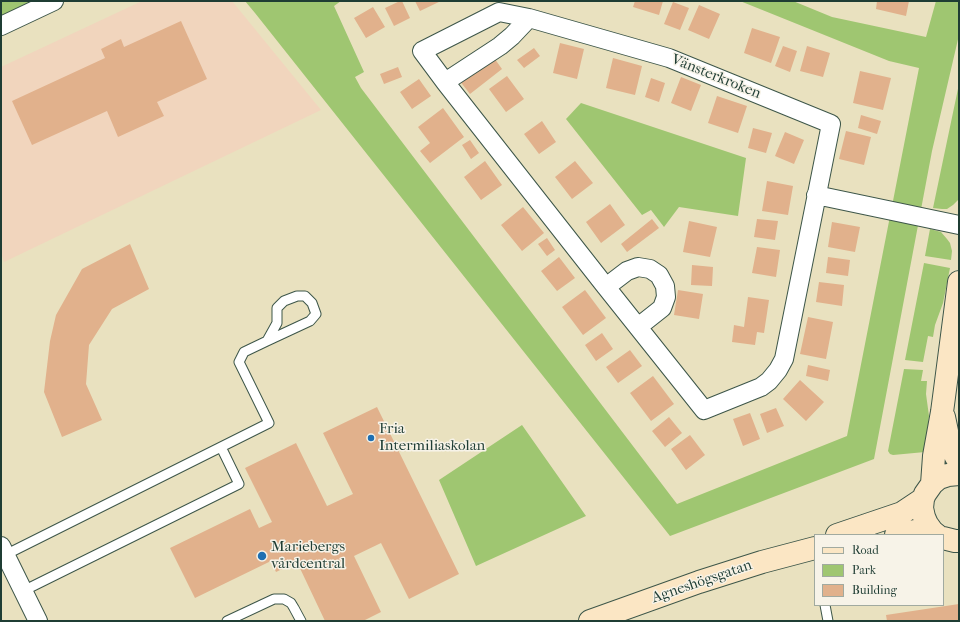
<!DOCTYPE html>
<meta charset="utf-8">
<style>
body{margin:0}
#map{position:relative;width:960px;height:622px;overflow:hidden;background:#e9e1bf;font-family:"IM FELL French Canon",serif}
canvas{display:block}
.frame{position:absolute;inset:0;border:2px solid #1f3d34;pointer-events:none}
.legend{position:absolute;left:814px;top:534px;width:130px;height:72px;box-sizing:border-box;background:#f7f3e8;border:1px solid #a1aaa0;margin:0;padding:5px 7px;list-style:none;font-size:12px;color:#1f3d34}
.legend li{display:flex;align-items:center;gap:8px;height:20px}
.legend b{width:20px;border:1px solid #a1aaa0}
</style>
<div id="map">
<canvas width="960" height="622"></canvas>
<div class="frame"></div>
<ul class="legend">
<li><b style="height:5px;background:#fbe6c4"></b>Road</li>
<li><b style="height:11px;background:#9fc671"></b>Park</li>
<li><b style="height:11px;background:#e1b18c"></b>Building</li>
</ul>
</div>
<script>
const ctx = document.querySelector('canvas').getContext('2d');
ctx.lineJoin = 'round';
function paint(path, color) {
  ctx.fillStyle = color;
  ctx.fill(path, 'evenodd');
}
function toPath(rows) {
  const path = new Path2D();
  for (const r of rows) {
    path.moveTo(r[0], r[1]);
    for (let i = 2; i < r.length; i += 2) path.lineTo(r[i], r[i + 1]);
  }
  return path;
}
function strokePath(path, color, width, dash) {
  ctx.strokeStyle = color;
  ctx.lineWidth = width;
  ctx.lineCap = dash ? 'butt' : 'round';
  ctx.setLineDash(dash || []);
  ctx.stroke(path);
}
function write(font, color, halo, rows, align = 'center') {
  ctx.font = font + ' "IM FELL French Canon",serif';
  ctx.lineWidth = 3;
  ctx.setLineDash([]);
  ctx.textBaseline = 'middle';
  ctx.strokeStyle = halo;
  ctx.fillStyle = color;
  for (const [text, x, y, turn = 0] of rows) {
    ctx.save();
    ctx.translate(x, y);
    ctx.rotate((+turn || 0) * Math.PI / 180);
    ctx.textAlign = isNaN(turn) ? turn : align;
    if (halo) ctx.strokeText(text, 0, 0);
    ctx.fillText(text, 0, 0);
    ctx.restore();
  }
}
const built = toPath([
 [142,1,232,1,321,110,4,262,1,253,1,67]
]);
const green = toPath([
 [1,1,38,1,1,18],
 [245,1,341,1,334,6,364,72,355,77,361,88,677,504,847,436,919,68,889,61,740,1,793,1,832,17,926,37,936,1,959,1,959,35,932,151,874,459,670,536,255,13],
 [959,84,959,199,953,205,947,209,942,209,933,208],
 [581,103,746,158,738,216,679,207,664,227,651,210,642,215,566,119],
 [930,229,941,232,947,239,950,243,952,251,951,260,925,256],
 [924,263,950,268,943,303,935,325,933,337,928,336,923,362,905,360],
 [904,369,923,370,921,381,927,381,926,394,929,416,925,452,893,455,890,454,888,451],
 [522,425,586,516,476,566,439,480]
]);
const building = toPath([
 [400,1,402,1,410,18,394,26,385,8],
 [415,1,441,1,420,11],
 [635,1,663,1,659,15,633,7],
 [877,1,909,1,906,16,876,9],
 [673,2,689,8,680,30,664,24],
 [699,5,720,14,709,39,688,30],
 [373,7,385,27,366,38,354,18],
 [181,21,207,79,157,102,164,116,118,137,107,111,32,145,12,101,105,58,101,49,121,39,124,47],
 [752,28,780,37,771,63,744,53],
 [560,43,584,49,577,79,553,73],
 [783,46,797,51,790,72,775,66],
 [807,46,830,53,823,77,800,71],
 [534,48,540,56,524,68,517,60],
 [492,55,502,69,470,94,459,80],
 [613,58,642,66,635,95,606,88],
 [398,67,402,77,384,84,380,74],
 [860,71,891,78,883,110,853,103],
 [507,76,524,99,506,112,489,89],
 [681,77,701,85,691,111,671,103],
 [651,78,665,83,659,102,645,97],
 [419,79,431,96,412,109,400,92],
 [717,96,747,106,738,133,708,123],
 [443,108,464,137,430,163,420,151,430,143,418,127],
 [861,115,881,121,877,134,858,128],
 [542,121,556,142,539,154,524,134],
 [753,128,772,133,766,153,748,148],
 [846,131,871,137,864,165,839,159],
 [785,132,804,140,794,164,775,156],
 [470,140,479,153,471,159,462,145],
 [485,161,502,185,481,200,464,177],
 [575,161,593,183,572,199,555,177],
 [767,181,793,186,788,215,762,211],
 [610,204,625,225,601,243,586,222],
 [523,207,544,233,522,251,501,225],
 [652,219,659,228,627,252,621,244],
 [757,219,778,221,775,240,754,237],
 [689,221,717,227,710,257,683,252],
 [832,222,860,227,855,252,828,247],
 [547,238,555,250,547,256,538,244],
 [130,244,149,289,112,309,89,345,86,384,102,420,62,437,44,392,50,341,56,315,82,269],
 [757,247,780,250,776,277,752,273],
 [559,257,575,278,557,291,541,271],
 [828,257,850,260,848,276,826,273],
 [692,265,713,267,712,286,691,285],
 [819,282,844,285,842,306,816,302],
 [585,290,606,318,583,335,562,307],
 [678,290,703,294,699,319,674,315],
 [748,297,769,300,764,333,757,332,755,345,732,342,734,325,744,327],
 [808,317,833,322,826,359,800,354],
 [602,333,613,349,596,361,585,345],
 [630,350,642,366,618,383,606,367],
 [808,365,830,370,828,381,806,376],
 [653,376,674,404,651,421,630,393],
 [800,380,824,402,806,421,783,399],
 [377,407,459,574,409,599,381,543,354,556,381,612,363,621,325,621,297,562,276,572,271,561,195,598,170,548,250,509,259,528,272,522,245,468,296,443,327,506,353,494,323,433],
 [776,408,784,426,767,433,760,414],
 [750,413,760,439,743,446,733,419],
 [669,417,682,433,665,447,652,431],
 [690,435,705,455,686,470,671,449],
 [959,604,959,621,887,621,886,615]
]);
const lane = toPath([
 [5,555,269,423,239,362,244,352,267,341,310,321,316,314,312,303,305,296,297,296,284,301,277,308,277,323,267,341],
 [23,591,239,484,221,447],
 [825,605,828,621],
 [227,621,274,599,284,599,291,603,294,608,301,621]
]);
const street = toPath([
 [529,18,512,36,500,46,445,82,422,51,499,12,529,18,669,58,831,124,784,359,778,370,769,381,761,387,704,410,606,287,627,271,638,267,650,269,659,275,665,286,666,297,662,308,638,327],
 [1,26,54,1],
 [445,82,606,287],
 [816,195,959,225],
 [1,546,38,621]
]);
const secondary = toPath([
 [944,417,948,436,955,455,959,462],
 [932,484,934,456,942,412,944,397,959,282],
 [837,535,902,513,923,499],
 [896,535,915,531,932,531],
 [937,535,932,531,927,524,924,517,922,508,923,499,925,494,932,484,939,478,948,475,959,474],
 [943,538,955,541,959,541],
 [590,621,699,582,762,562,815,548]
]);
const markers = [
 [371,438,4,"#1f6fb2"],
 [262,556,5,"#1f6fb2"]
];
const streetNames = [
 ["Vänsterkroken",716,77,22],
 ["Agneshögsgatan",702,582,-19]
];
const poiNames = [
 ["Fria",379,429],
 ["Intermiliaskolan",379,446],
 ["Mariebergs",271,547],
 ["vårdcentral",271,564]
];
paint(built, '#f1d5bd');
paint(green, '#9fc671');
paint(building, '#e1b18c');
strokePath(lane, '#3d5649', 11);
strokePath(street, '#3d5649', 20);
strokePath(secondary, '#3d5649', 24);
strokePath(lane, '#fff', 9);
strokePath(street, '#fff', 18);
strokePath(secondary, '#fbe6c4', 22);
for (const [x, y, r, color] of markers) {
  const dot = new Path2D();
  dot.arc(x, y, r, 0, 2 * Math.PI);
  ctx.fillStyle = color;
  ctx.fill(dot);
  strokePath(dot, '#f7f3e8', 1.5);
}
write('15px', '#1f3d34', '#f7f3e8', streetNames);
write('15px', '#1f3d34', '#f7f3e8', poiNames, 'left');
</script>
